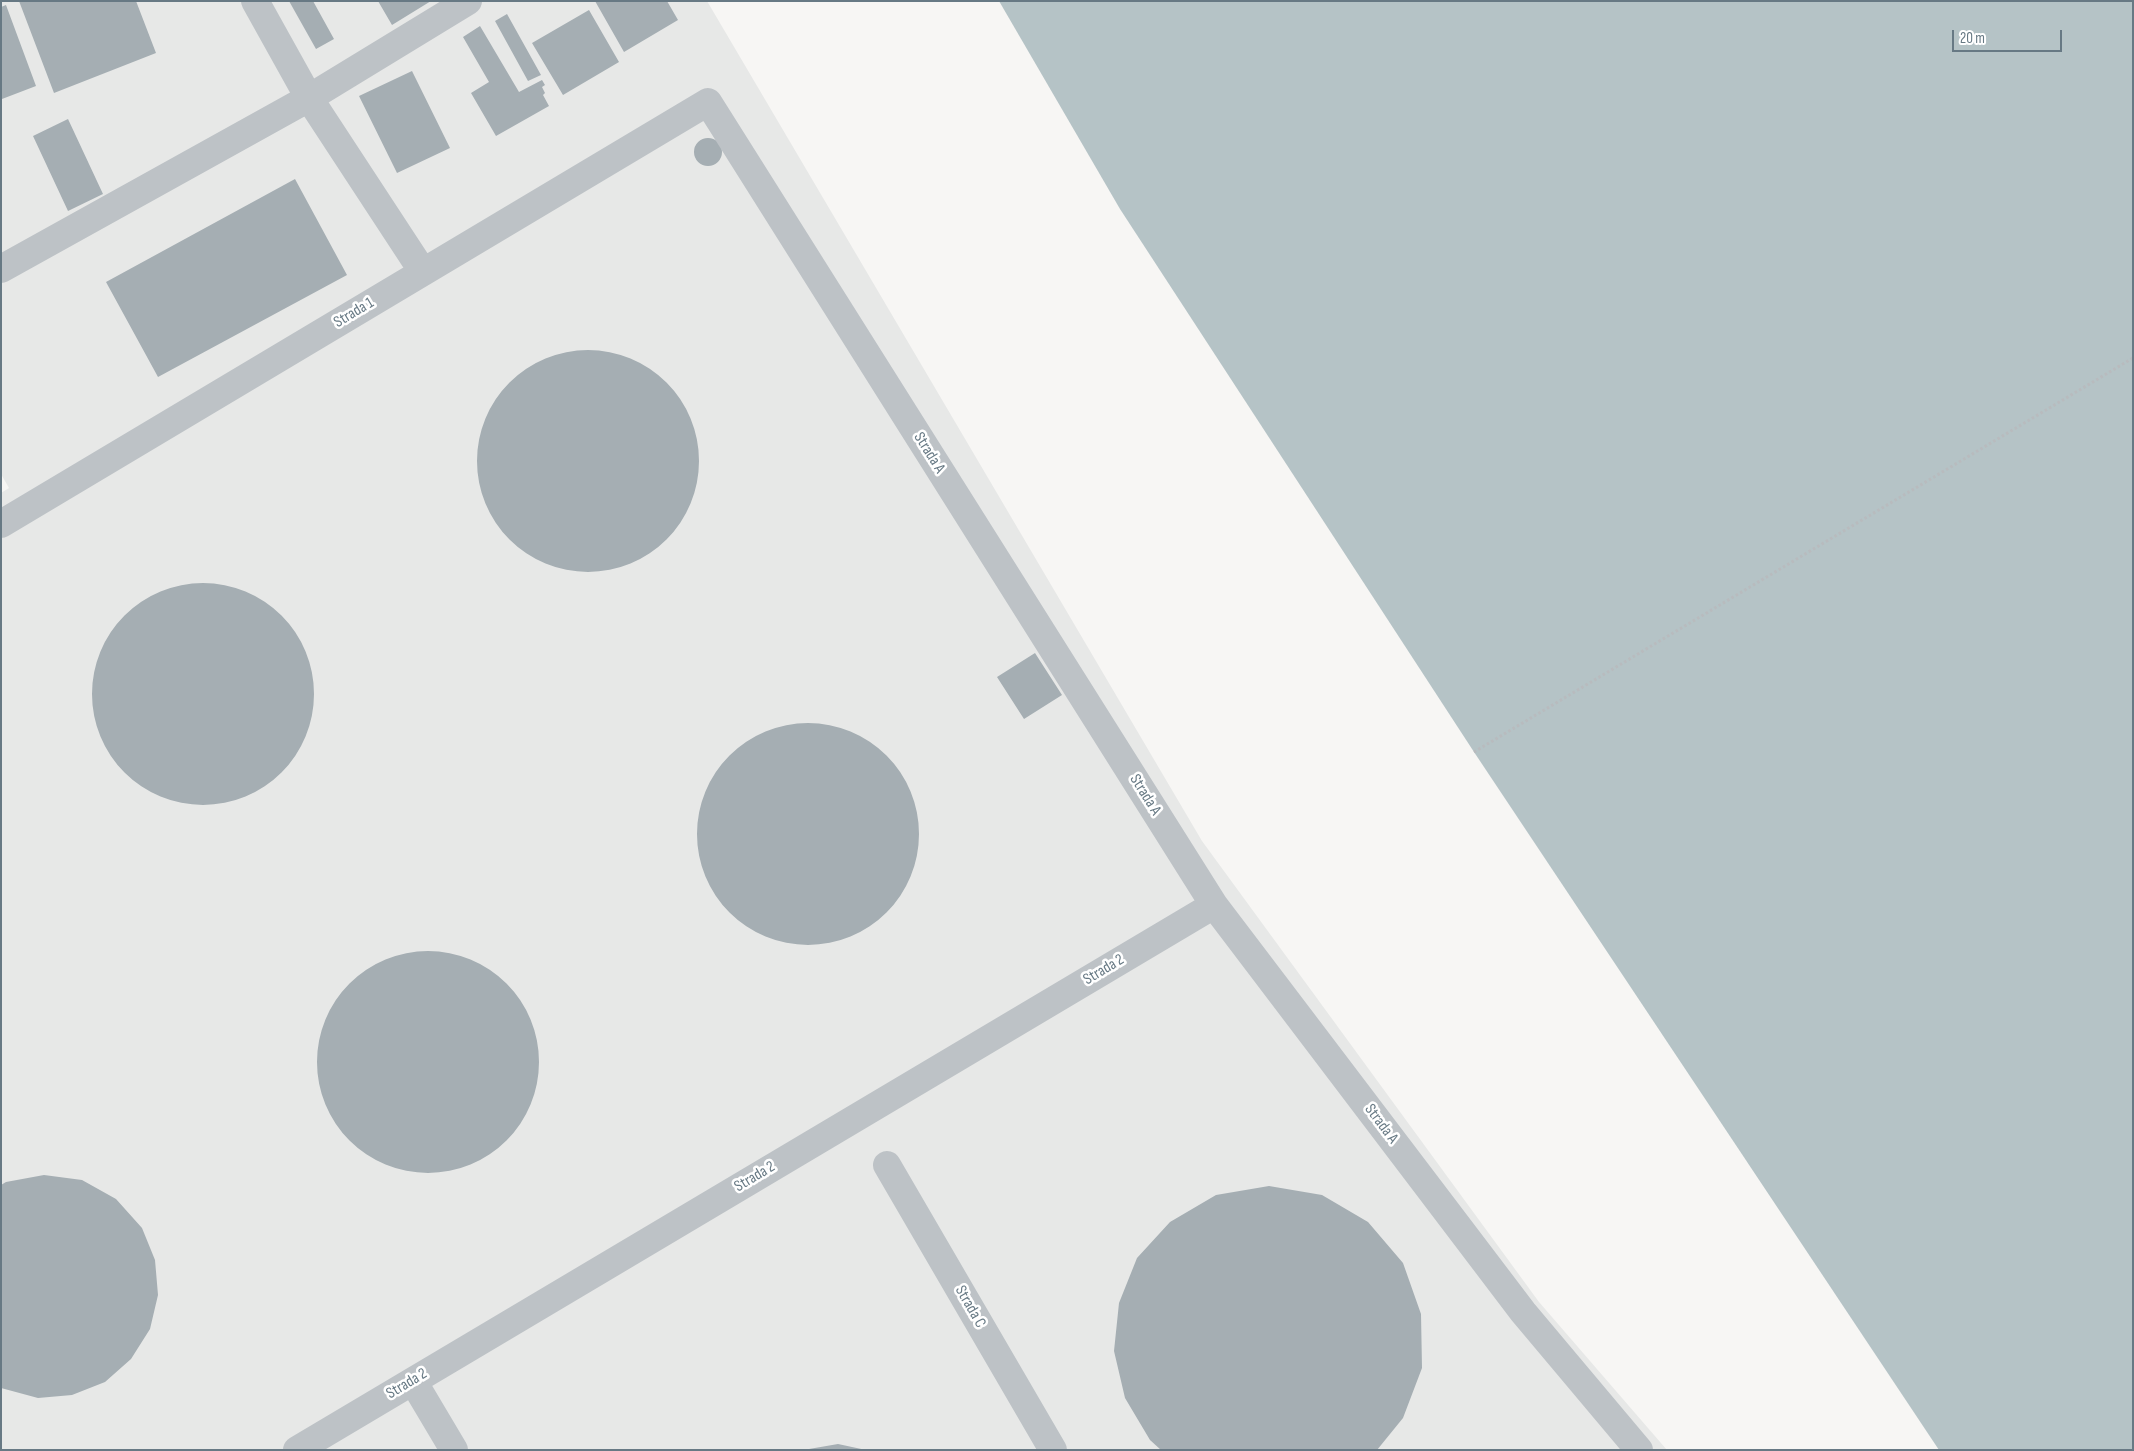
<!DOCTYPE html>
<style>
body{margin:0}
#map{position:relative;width:2134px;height:1451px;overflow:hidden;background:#f7f6f4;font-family:"Sofia Sans Condensed",sans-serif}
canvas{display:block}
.frame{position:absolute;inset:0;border:2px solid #677984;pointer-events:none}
.scale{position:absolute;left:1952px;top:30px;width:110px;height:22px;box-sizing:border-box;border:2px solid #677984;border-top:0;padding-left:6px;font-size:15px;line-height:18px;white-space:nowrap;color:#677984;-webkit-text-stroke:4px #fff;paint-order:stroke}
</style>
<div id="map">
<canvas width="2134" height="1451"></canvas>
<div class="frame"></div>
<div class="scale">20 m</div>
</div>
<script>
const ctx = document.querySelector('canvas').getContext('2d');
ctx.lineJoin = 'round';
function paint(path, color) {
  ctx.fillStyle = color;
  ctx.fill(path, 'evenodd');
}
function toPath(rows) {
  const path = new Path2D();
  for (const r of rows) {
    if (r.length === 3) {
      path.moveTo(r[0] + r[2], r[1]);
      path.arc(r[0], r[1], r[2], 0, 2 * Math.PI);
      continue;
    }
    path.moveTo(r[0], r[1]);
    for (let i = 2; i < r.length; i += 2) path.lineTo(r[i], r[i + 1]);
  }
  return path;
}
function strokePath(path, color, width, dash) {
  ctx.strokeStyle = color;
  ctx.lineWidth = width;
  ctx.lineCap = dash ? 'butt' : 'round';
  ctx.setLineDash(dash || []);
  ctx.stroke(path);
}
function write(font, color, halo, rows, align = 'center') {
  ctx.font = font + ' "Sofia Sans Condensed",sans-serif';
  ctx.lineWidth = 5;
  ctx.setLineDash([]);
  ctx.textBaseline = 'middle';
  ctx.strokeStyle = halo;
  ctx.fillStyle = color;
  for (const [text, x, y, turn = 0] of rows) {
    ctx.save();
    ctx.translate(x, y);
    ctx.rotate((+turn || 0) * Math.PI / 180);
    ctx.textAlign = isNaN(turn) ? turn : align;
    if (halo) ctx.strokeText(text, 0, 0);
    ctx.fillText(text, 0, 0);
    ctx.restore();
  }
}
const built = toPath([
 [1,1,707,1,1202,841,1539,1302,1667,1450,1,1450,1,493,9,488,1,474]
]);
const water = toPath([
 [999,1,2133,1,2133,1450,1939,1450,1474,752,1120,209]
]);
const building = toPath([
 [19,1,136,1,156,53,54,93],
 [289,1,313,1,334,39,316,49],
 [378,1,431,1,392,25],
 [595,1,667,1,678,20,624,52],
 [6,5,36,86,2,99,1,7],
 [589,10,619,62,563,95,532,43],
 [507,14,541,75,528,81,495,21],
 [480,26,519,92,542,80,545,85,542,87,545,93,543,95,549,106,496,136,471,93,489,82,463,37],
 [412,71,450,148,397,173,359,96],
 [68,119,103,194,68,211,33,136],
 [708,152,14],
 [295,179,347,275,158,377,106,282],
 [588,461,111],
 [203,694,111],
 [1035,653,1062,695,1024,719,997,677],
 [808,834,111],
 [428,1062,111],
 [44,1175,82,1180,116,1199,142,1228,155,1260,158,1295,150,1329,131,1359,105,1382,72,1395,38,1398,1,1388,1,1185,6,1182],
 [1269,1186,1322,1195,1368,1222,1403,1263,1421,1314,1422,1368,1403,1418,1377,1450,1161,1450,1150,1440,1125,1398,1114,1351,1119,1303,1137,1258,1170,1222,1216,1195],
 [838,1444,866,1450,810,1450,809,1449]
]);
const path = toPath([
 [1474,752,2133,358]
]);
const minor = toPath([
 [255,1,309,98,423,272],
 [1,269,309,98,468,1],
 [1,524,708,102,1214,905,1523,1312,1639,1450],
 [887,1165,1053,1450],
 [413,1381,454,1450],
 [297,1450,1214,905]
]);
const streetNames = [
 ["Strada 1",354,313,-31],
 ["Strada A",929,453,58],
 ["Strada A",1145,795,58],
 ["Strada 2",1104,970,-31],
 ["Strada A",1381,1124,53],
 ["Strada 2",755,1177,-31],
 ["Strada C",970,1307,60],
 ["Strada 2",407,1384,-31]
];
paint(built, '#e7e8e7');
paint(water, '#b5c3c6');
paint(building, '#a5aeb3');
strokePath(path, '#b8bbbe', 3, [2.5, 2.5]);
strokePath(minor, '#bdc2c6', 28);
write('16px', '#677984', '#fff', streetNames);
</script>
